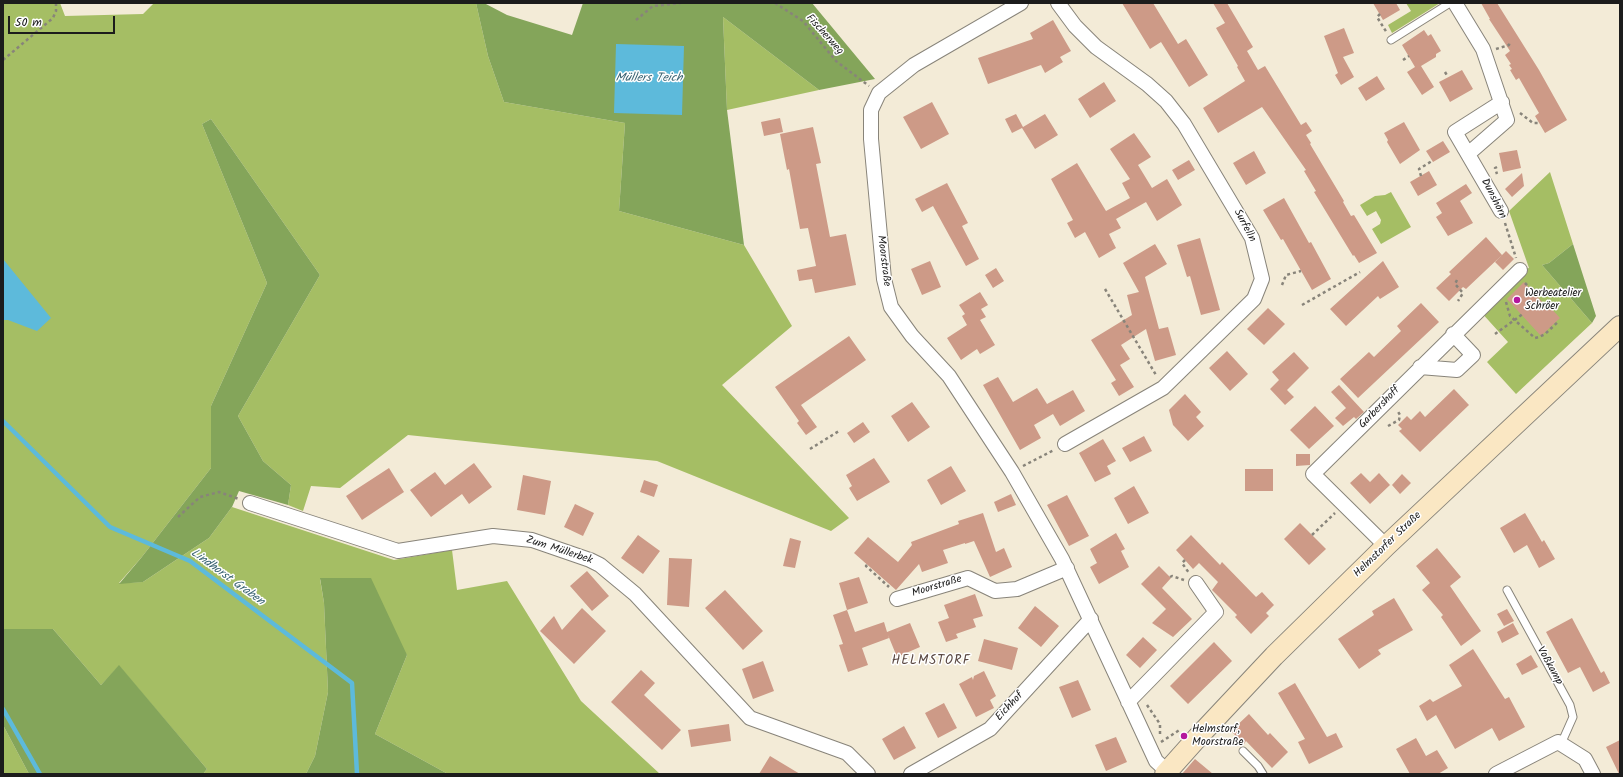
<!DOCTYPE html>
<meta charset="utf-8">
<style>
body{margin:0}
#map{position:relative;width:1623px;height:777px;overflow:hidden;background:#f3ebd7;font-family:Kalam,sans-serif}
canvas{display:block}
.frame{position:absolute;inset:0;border:4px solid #1c1c1c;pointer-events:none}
.scale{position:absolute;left:8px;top:16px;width:107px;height:18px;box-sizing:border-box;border:2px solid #1c1c1c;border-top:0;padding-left:5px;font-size:12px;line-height:14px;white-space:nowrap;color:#1c1c1c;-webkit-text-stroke:3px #fff;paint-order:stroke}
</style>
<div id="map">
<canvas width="1623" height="777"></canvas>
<div class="frame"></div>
<div class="scale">50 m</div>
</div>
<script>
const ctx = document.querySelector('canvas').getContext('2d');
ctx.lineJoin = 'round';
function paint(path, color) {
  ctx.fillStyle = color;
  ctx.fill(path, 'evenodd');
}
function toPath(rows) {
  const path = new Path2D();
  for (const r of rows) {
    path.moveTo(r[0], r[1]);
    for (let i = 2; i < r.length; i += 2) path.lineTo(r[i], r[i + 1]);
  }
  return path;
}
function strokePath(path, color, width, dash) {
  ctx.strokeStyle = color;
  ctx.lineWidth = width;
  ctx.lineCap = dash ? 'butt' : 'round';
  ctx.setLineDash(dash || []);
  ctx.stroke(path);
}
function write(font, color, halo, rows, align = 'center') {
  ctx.font = font + ' Kalam,sans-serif';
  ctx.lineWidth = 3;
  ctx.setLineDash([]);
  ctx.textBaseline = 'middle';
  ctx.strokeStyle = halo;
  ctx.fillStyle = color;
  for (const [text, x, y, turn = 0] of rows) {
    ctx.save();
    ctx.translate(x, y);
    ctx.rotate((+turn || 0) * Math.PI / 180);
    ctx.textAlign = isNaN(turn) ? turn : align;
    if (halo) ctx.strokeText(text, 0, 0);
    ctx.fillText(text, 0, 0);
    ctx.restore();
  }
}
const green = toPath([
 [3,3,60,3,65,16,143,14,154,3,476,3,488,56,504,102,625,123,619,211,744,245,792,326,722,385,849,518,831,531,657,461,408,435,340,488,311,486,303,511,288,505,291,485,263,461,238,416,320,275,211,119,202,124,267,283,211,406,211,468,141,558,119,583,143,582,209,538,232,507,394,560,452,550,457,590,507,581,581,701,660,774,448,774,375,734,407,655,320,579,324,603,328,692,315,756,306,774,203,774,207,769,119,666,101,685,53,629,3,629],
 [1406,3,1440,3,1392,33,1388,25,1411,11],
 [723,17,819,90,727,110],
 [1550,172,1573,244,1549,263,1542,265,1592,323,1516,394,1487,362,1508,342,1480,311,1520,270,1529,268,1509,211],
 [1391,192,1411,227,1381,244,1372,229,1380,224,1381,220,1376,211,1367,216,1360,205,1375,196,1385,195],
 [3,725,29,774,3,774]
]);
const forest = toPath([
 [476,3,484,3,507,15,572,35,583,3,812,3,875,79,819,90,723,17,727,110,744,245,619,211,625,123,504,102,488,56],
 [211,119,320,275,238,416,263,461,291,485,288,505,239,491,232,507,209,538,143,582,119,584,141,558,211,468,211,406,267,283,202,124],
 [1573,244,1596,316,1592,323,1542,265,1549,263],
 [320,578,371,578,407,655,375,734,448,774,306,774,315,756,328,692,324,603],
 [3,629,53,629,101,685,119,665,207,769,203,774,29,774,3,725]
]);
const water = toPath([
 [616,44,684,46,682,115,614,113],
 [3,259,51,318,37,331,8,320,3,320]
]);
const stream = toPath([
 [3,421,110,527,190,561,352,683,357,774],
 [3,709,40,774]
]);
const building = toPath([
 [1122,3,1153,3,1178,44,1186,39,1208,75,1189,87,1161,42,1150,49],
 [1213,3,1227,3,1253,47,1247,51,1258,70,1265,66,1301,125,1306,122,1312,131,1306,135,1311,143,1310,144,1344,201,1343,202,1351,216,1354,215,1377,253,1359,263,1354,255,1353,256,1314,192,1316,191,1304,171,1306,170,1262,107,1218,133,1203,108,1245,81,1237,67,1238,66,1216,28,1225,23],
 [1373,3,1396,3,1400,10,1383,20],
 [1481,3,1497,3,1539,70,1567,120,1545,133,1535,116,1539,113,1519,78,1516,80,1510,70,1512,69,1509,65,1511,64,1505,55,1510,51,1489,19,1490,19],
 [1053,20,1071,51,1060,57,1063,62,1045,73,1041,65,988,84,978,58,1033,39,1030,33],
 [1344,28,1354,53,1343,57,1354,77,1341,85,1335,75,1338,73,1324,36],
 [1424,30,1428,36,1431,34,1441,51,1436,54,1436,57,1421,66,1434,87,1422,95,1407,72,1415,67,1402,45],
 [1462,70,1473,89,1450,102,1439,82],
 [1377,76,1385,89,1366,101,1358,88],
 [1104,82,1116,101,1090,118,1078,99],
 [932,102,949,134,921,149,903,117],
 [1016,114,1023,127,1045,114,1058,135,1035,149,1022,128,1012,133,1005,119],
 [780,118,783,132,764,136,761,122],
 [1404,122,1420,150,1400,164,1387,142,1388,140,1384,133],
 [813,127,821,163,816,164,830,237,846,234,856,285,815,293,812,279,799,281,797,270,816,266,808,228,800,229,789,169,787,170,780,134],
 [1134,133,1151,157,1138,165,1152,188,1167,179,1182,205,1157,221,1146,202,1116,219,1121,228,1109,234,1116,248,1099,258,1085,232,1075,238,1067,223,1073,220,1051,179,1077,163,1106,211,1130,198,1122,183,1130,179,1110,149],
 [1443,141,1450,152,1433,162,1426,151],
 [1517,150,1521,168,1503,172,1499,153],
 [1254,151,1266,173,1246,185,1233,163],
 [1189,160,1195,170,1178,180,1172,170],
 [1429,171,1437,185,1418,196,1410,182],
 [1522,173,1524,186,1512,197,1505,189],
 [947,183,968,223,962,226,979,259,966,266,933,206,922,212,915,199],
 [1466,184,1472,193,1460,201,1473,223,1448,236,1436,217,1442,213,1436,203],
 [1284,198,1309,243,1311,242,1331,279,1312,290,1283,239,1281,240,1263,210],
 [1486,237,1502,255,1466,289,1463,287,1449,301,1436,288,1451,274,1449,272],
 [1200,238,1220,310,1201,315,1190,276,1187,277,1177,245],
 [1155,244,1167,264,1145,277,1159,329,1168,327,1176,355,1155,361,1146,329,1121,345,1130,359,1120,365,1134,387,1119,396,1111,383,1116,380,1091,340,1132,315,1127,295,1139,292,1123,263],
 [1506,251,1514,259,1503,270,1495,262],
 [930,261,941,287,922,295,911,269],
 [1383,261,1399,287,1380,299,1378,296,1346,326,1330,309],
 [996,268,1004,281,993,288,985,275],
 [1524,282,1546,306,1548,305,1560,318,1541,336,1507,299],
 [980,292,988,305,981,309,986,317,980,320,995,345,980,354,977,349,961,360,947,338,967,325,962,316,965,314,959,305],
 [1421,303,1439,322,1358,398,1340,379,1369,352,1374,357,1401,331,1397,326],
 [1268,308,1285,324,1264,345,1247,329],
 [849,336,866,360,801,405,817,427,806,435,797,423,799,421,775,387],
 [1227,351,1248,374,1230,391,1209,368],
 [1294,352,1309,368,1287,390,1294,397,1285,405,1270,389,1279,380,1272,372],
 [998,377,1013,402,1037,388,1047,404,1073,390,1085,411,1060,426,1053,414,1034,425,1041,438,1020,450,983,385],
 [1339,385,1364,412,1356,419,1354,417,1343,426,1335,418,1346,408,1331,392],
 [1454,389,1469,405,1420,452,1399,431,1402,429,1398,425,1407,416,1411,420,1420,411,1425,417],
 [1185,394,1201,412,1196,417,1204,426,1188,441,1173,425,1169,410],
 [912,402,930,427,908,442,891,416],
 [1315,406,1334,426,1309,449,1290,430],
 [863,422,870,432,854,443,847,433],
 [1144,436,1152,451,1130,462,1122,448],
 [1103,439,1116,461,1107,466,1111,474,1095,482,1079,453],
 [1296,454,1310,454,1310,465,1296,466],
 [874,458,890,482,857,501,849,488,852,486,846,475],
 [474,463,492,487,469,504,462,494,431,517,410,490,435,472,445,485],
 [951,466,966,491,941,505,927,480],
 [389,468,404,492,362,520,346,496],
 [1245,469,1273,469,1273,491,1245,491],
 [1361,473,1370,482,1379,473,1390,485,1370,504,1350,483],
 [1402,474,1411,483,1400,494,1392,485],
 [523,475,551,481,545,515,517,510],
 [644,480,658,485,654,497,640,492],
 [1134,486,1149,513,1128,524,1114,498],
 [1011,494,1016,505,998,512,994,502],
 [1067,495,1089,536,1069,546,1047,505],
 [575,504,594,513,583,536,564,527],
 [983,513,996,552,1004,548,1012,567,990,577,974,541,965,544,965,543,943,550,948,563,922,572,919,564,896,590,854,553,868,537,898,562,912,545,911,542,959,524,958,521],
 [1525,513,1542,542,1544,540,1555,559,1539,568,1527,545,1514,553,1500,528],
 [1300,523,1326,549,1309,565,1284,539],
 [1116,533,1125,549,1121,551,1129,567,1099,584,1090,567,1097,563,1090,549],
 [638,535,660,551,643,574,621,558],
 [1191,535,1220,565,1222,562,1256,597,1262,592,1274,605,1266,613,1269,616,1251,634,1235,617,1237,615,1212,590,1218,582,1199,563,1193,569,1176,550],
 [790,538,801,541,795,568,783,566],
 [1437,548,1461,577,1450,586,1481,631,1461,646,1441,617,1443,615,1422,590,1430,583,1416,566],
 [669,558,692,559,689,607,667,605],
 [1159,566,1171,578,1162,588,1192,619,1173,637,1152,623,1166,609,1141,584],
 [587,571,609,596,592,611,570,586],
 [859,577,868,603,847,610,839,583],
 [725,590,763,631,743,650,705,608],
 [975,594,983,616,973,619,976,627,956,634,958,638,946,642,938,622,949,618,944,605],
 [1394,598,1413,630,1378,650,1381,654,1359,669,1338,639,1374,615,1372,611],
 [1035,606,1059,626,1041,647,1018,628],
 [582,608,606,631,574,664,540,631,554,616,562,630],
 [1507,609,1514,621,1504,626,1497,614],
 [847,610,855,632,884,622,887,632,910,623,920,647,897,657,888,635,889,638,862,648,868,665,848,672,839,645,843,644,833,615],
 [1572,618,1601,673,1604,671,1610,683,1593,692,1580,667,1568,673,1546,632],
 [1513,623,1519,634,1502,643,1497,632],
 [1143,637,1157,650,1140,668,1126,655],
 [984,639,1018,648,1012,670,978,661],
 [1214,642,1232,661,1188,704,1170,686],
 [1473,649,1505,699,1509,697,1525,727,1499,741,1492,728,1455,749,1436,715,1427,721,1419,706,1430,699,1433,702,1462,686,1449,665],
 [1531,655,1538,667,1522,675,1516,664],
 [763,661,774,691,753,699,742,669],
 [641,670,655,683,644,695,681,730,662,750,611,702],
 [984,671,996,696,990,700,994,708,976,717,959,684,972,677,973,680,974,676],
 [1078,680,1091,710,1072,718,1059,687],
 [1295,683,1327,737,1336,733,1343,747,1309,764,1298,742,1305,739,1278,693],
 [944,703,957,728,938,738,925,713],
 [1249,714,1268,735,1270,733,1288,752,1272,768,1246,741,1244,744,1231,731],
 [729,724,731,741,691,747,688,730],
 [904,726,916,748,894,760,882,739],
 [1116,737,1127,762,1106,771,1095,745],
 [1416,738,1426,756,1437,750,1448,768,1438,774,1410,774,1396,749],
 [1620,740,1620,774,1619,774,1606,747],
 [770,756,800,774,759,774],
 [1195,759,1213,774,1182,774]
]);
const path = toPath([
 [775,3,803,21,836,61,869,86],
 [1380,14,1377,17,1387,33],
 [636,20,653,6,681,3],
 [1496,49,1509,45,1510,41],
 [3,60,53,18,56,11,56,3],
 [1403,60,1409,56],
 [1445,72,1448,77],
 [1520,113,1533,123,1539,123],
 [1497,167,1495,168,1497,174],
 [1421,176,1419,169,1432,161],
 [1505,223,1516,258],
 [1457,280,1455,284,1463,293,1458,301],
 [1525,283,1535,293],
 [1282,285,1286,275,1301,271],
 [1105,289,1156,375],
 [1506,302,1510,316,1535,338,1539,337,1545,334,1559,321],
 [1302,305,1360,272],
 [1495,334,1524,313],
 [1388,426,1399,420,1400,415,1397,410],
 [810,449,839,431],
 [1023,466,1054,450],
 [178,517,200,497,219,492,239,499],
 [1312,535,1335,513],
 [1185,560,1182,563,1189,573],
 [867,565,866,566,889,587],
 [1170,577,1172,576,1184,580],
 [1147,705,1160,724,1160,736],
 [1161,742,1181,729]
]);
const service = toPath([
 [1391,40,1450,3],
 [1507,590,1570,705,1573,717,1561,744],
 [1243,751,1258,766,1263,774]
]);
const minor = toPath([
 [1021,3,914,65,879,93,871,110,871,139,884,279,891,307,912,336,949,376,1012,472,1062,559,1156,761,1167,771],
 [1058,3,1075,26,1096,47,1147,84,1166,101,1184,124,1252,238,1262,279,1254,299,1163,388,1065,444],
 [1455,3,1483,49,1507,120,1468,154],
 [1501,211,1455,132,1502,102],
 [1420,367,1457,370,1473,355,1453,334],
 [250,503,398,551,493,536,532,540,590,560,600,565,635,594,750,718,847,753,868,774],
 [1386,546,1313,474,1520,270],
 [897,599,968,578,995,591,1017,589,1067,568],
 [1128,702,1216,612,1196,583],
 [911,774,990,729,1091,619],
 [1496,774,1558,742,1585,759,1593,774]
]);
const secondary = toPath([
 [1165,774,1198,737,1274,656,1386,546,1620,326]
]);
const markers = [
 [1517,300,4,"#b5179e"],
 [1184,736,4,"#b5179e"]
];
const streetNames = [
 ["Fischerweg",824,35,48],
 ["Dunshörn",1493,199,63],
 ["Surfelln",1244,226,62],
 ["Moorstraße",883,261,83],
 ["Garbershoff",1380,408,-46],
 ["Helmstorfer Straße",1388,545,-44],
 ["Zum Müllerbek",559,551,18],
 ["Moorstraße",937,587,-17],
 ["Voßkamp",1549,666,61],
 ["Eichhof",1010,707,-47]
];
const poiNames = [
 ["Werbeatelier",1525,294],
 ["Schröer",1525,307],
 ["Helmstorf,",1192,730],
 ["Moorstraße",1192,743]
];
const waterNames = [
 ["Müllers Teich",649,79],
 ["Lindhorst Graben",227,578,36]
];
const quarterNames = [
 ["HELMSTORF",931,662]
];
paint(green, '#a5be64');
paint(forest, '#84a55a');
paint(water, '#5dbadb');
strokePath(stream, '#5dbadb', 4.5);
paint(building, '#cd9a87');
strokePath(service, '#88847a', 9);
strokePath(minor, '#88847a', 16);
strokePath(secondary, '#88847a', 22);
strokePath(path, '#88847a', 2.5, [3, 3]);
strokePath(service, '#fff', 7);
strokePath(minor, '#fff', 14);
strokePath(secondary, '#fae7c3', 20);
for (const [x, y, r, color] of markers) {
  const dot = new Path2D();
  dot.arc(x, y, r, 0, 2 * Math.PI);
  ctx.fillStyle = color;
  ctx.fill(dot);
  strokePath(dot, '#fff', 1.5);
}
write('11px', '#1c1c1c', '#fff', streetNames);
write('11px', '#1c1c1c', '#fff', poiNames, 'left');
write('italic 12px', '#396372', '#fff', waterNames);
ctx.letterSpacing = '1px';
write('13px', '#5a4841', '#fff', quarterNames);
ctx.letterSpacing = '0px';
</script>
